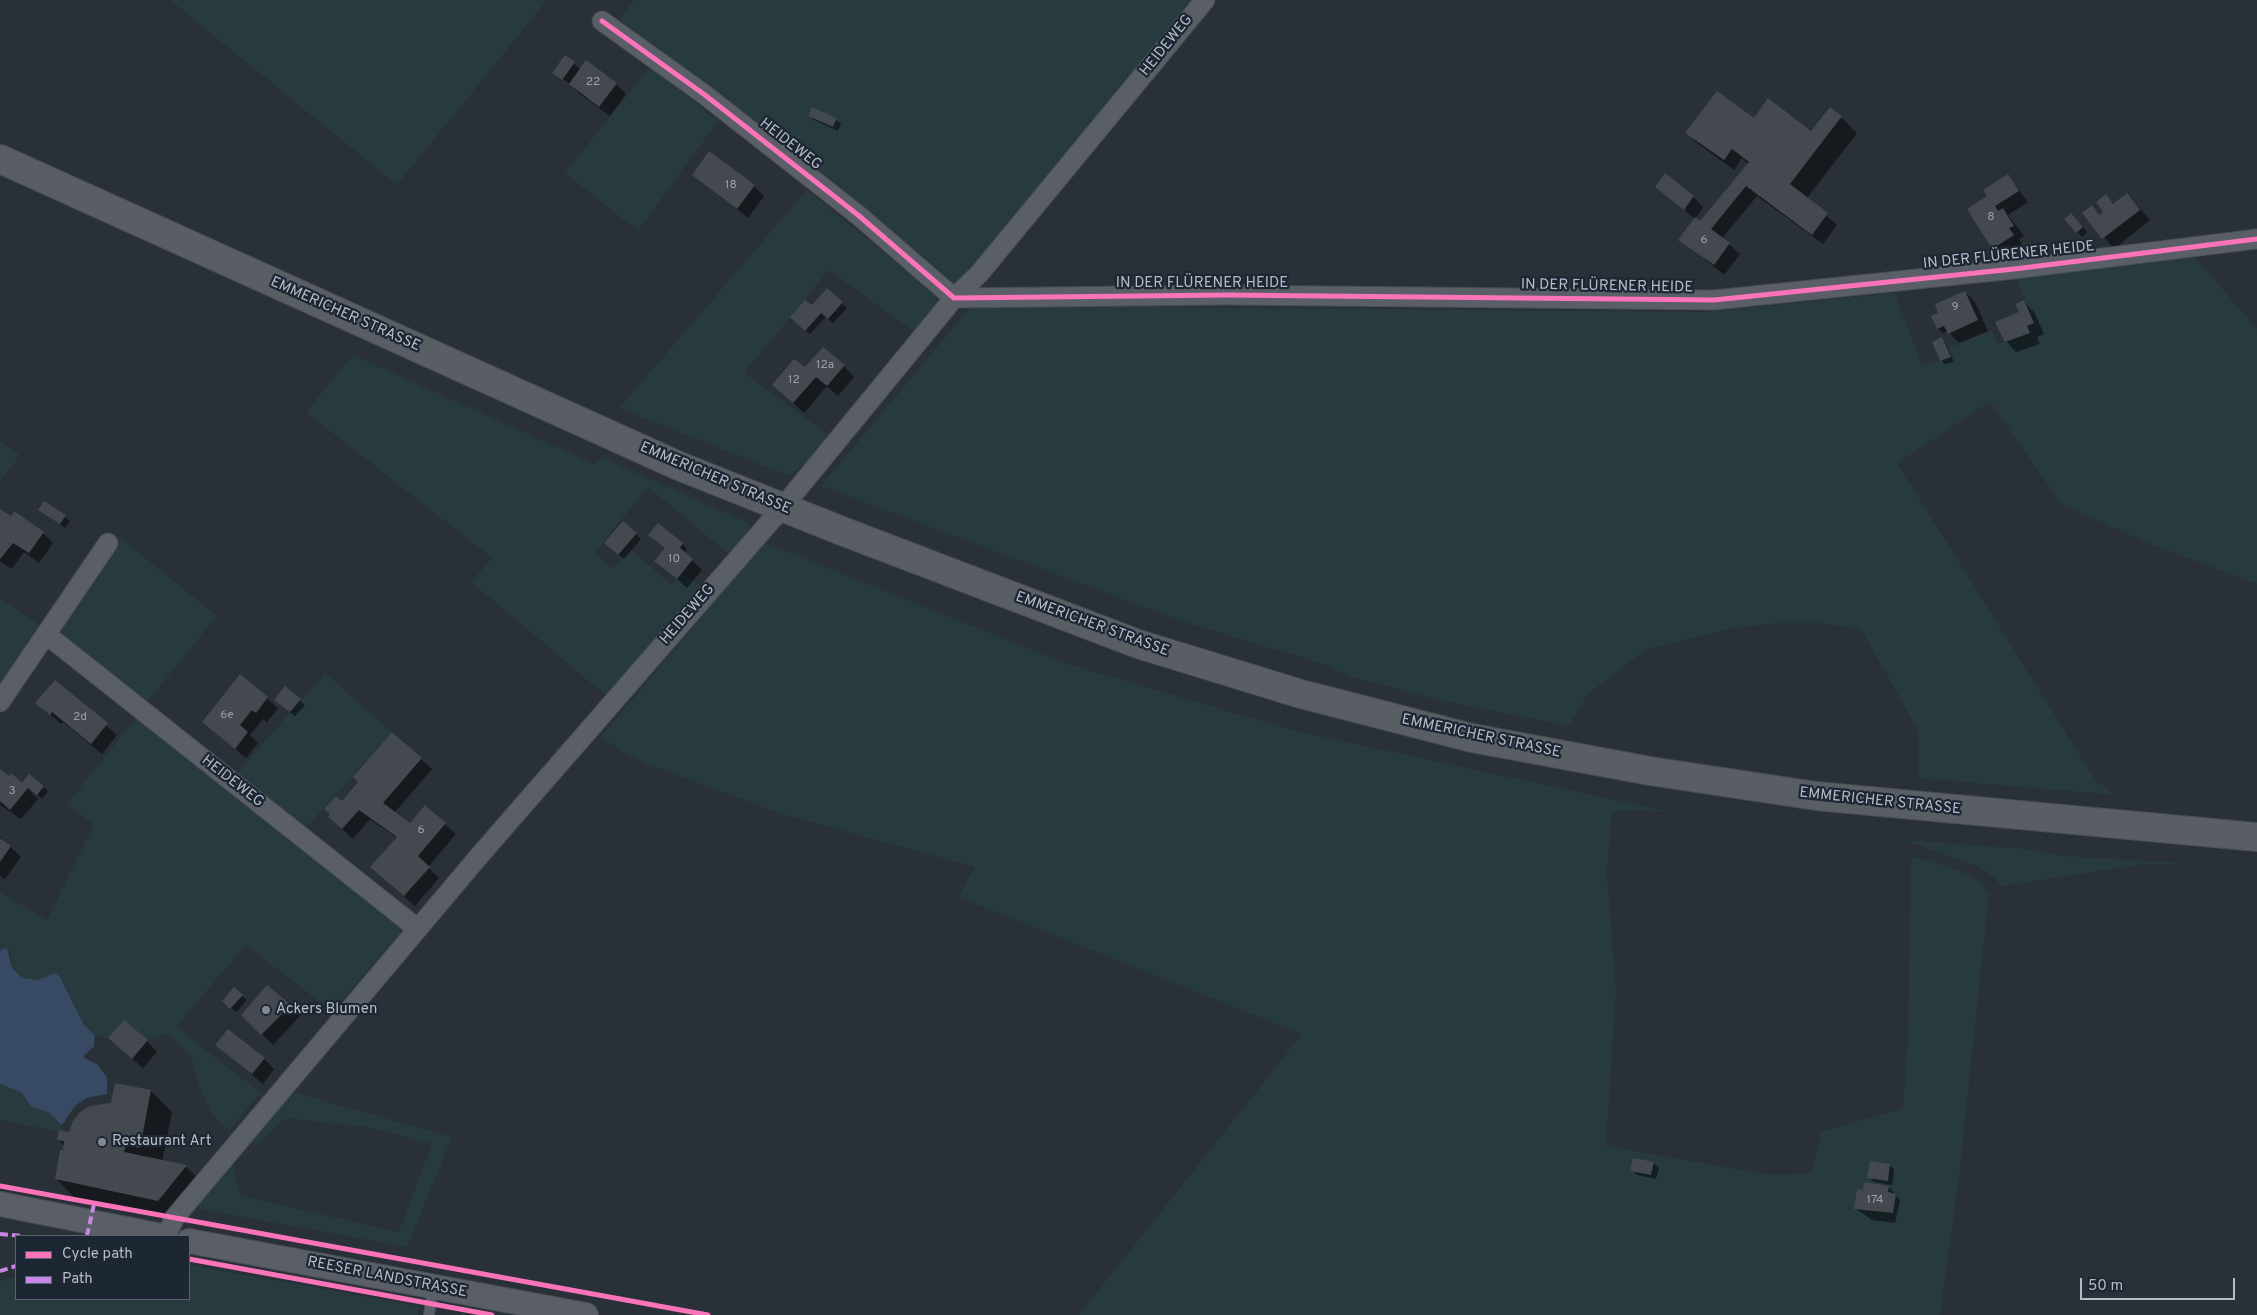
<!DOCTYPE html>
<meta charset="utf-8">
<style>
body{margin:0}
#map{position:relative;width:2257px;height:1315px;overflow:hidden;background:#2a3038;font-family:Overpass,sans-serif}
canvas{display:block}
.legend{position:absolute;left:15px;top:1235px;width:175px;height:65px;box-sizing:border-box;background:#1d2633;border:1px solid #59626f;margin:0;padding:6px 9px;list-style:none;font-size:15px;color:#b4bcc9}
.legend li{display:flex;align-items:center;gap:10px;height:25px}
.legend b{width:25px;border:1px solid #59626f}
.scale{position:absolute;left:2080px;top:1278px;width:155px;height:22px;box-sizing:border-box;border:2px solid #b4bcc9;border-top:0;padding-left:6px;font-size:15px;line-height:18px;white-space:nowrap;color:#b4bcc9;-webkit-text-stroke:4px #1d2633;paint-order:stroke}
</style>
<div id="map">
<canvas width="2257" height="1315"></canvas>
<ul class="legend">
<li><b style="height:6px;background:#fb73b8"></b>Cycle path</li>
<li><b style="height:6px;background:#c787e3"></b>Path</li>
</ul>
<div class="scale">50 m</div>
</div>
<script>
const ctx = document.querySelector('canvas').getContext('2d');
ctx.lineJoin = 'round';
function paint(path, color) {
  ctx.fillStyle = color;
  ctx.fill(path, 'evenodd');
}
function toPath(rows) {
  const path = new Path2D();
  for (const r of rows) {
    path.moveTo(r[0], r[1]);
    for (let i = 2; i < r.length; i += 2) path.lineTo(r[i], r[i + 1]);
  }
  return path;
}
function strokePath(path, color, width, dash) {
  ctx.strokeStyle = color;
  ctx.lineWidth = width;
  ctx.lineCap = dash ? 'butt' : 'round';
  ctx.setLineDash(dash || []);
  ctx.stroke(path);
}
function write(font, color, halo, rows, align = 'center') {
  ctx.font = font + ' Overpass,sans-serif';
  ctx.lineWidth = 4.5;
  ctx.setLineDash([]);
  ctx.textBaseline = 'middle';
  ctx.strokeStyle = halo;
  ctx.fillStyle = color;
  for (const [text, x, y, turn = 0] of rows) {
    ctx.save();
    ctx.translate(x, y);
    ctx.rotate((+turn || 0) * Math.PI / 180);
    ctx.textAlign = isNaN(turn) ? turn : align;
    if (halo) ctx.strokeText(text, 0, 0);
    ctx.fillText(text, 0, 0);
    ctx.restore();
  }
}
const green = toPath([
 [170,0,547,0,397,185],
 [634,0,1195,0,961,283,950,284,818,175,619,19],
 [812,107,837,118,833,127,808,116],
 [650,67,718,121,638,231,565,173],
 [807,190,934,293,936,303,913,331,829,270,744,373,829,435,807,462,789,476,619,408],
 [2195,257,2257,329,2257,584,2150,544,2061,504,1990,402,1897,463,2096,781,2115,795,1919,778,1918,730,1861,629,1820,623,1776,623,1729,629,1647,649,1588,694,1569,726,1443,701,1350,677,1323,664,1181,621,821,486,972,305,1708,312,1895,293,1922,366,1950,357,1947,349,1991,330,1999,344,2030,333,2027,326,2034,323,2016,277],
 [353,355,594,464,603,458,749,523,751,530,729,554,648,487,594,553,613,569,630,549,672,585,682,572,702,587,609,698,471,582,492,558,306,412],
 [0,441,20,455,0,482],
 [122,539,217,616,147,702,62,635,60,627],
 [764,542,1065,663,1296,731,1671,812,1643,810,1612,811,1607,873,1616,990,1606,1146,1770,1175,1812,1173,1821,1132,1903,1108,1908,1037,1911,858,1929,860,1967,874,1982,884,1989,894,1959,1177,1940,1315,1079,1315,1302,1034,958,897,975,867,782,814,652,766,623,752,601,737],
 [0,598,40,625,0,684],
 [325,673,392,732,305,829,236,774],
 [136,718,403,930,332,1011,246,945,176,1027,261,1093,230,1129,222,1125,214,1116,199,1086,192,1058,168,1033,148,1040,124,1020,108,1038,95,1035,84,1025,63,981,46,978,29,980,22,978,12,968,10,951,3,949,0,952,0,892,47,920,94,825,67,804],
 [1904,840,2024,849,2065,856,2194,864,2145,864,2002,886,1990,874,1974,865],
 [0,1084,22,1093,31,1107,48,1112,62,1125,59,1132,0,1120],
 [293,1092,452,1137,407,1247,200,1209,198,1201,232,1162,241,1196,399,1232,432,1144,365,1127,286,1118,260,1143,250,1143],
 [189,1265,419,1306,418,1315,0,1315,0,1281,16,1277,16,1299,189,1299]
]);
const water = toPath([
 [7,948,12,968,22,978,38,980,55,973,60,977,84,1025,95,1035,94,1047,84,1055,84,1058,97,1064,107,1077,107,1094,86,1098,75,1106,62,1125,48,1112,31,1107,22,1093,0,1084,0,952,2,949]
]);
const shadow = toPath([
 [565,56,581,70,616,84,626,94,610,116,581,95,569,83,559,77],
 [809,115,836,119,841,124,838,131,814,120],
 [1841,117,1857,133,1807,198,1837,225,1823,244,1757,196,1722,238,1740,254,1724,275,1680,239,1695,219,1657,187,1693,197,1703,207,1695,219,1700,222,1748,164,1742,158,1734,170,1697,143,1687,133,1754,120,1811,132],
 [693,175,754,186,764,196,748,218],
 [2008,176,2028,202,2008,215,2024,236,2019,239,2023,246,2003,258,1993,248,1989,197],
 [2127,195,2150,220,2114,249,2084,213,2097,212,2100,216,2105,212,2111,201,2114,205],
 [2066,219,2076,219,2087,232,2082,237],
 [1965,292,1975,302,1988,331,1959,343,1948,331,1943,333,1938,328,1938,314],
 [2024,302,2034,312,2044,334,2037,337,2040,344,2016,352,2006,341],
 [842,303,847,308,833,323,826,317,810,334,796,322],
 [1941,339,1946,344,1954,362,1945,364,1940,359],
 [844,366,854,377,838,396,827,386,804,413,773,385,805,369],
 [44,502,70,521,65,528,40,509],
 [0,510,43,533,53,543,39,563,24,552,12,569,0,561],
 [623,523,641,539,624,559,611,548],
 [682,544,687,549,684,553,702,570,687,588,656,561],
 [240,676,278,708,267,722,263,719,250,735,258,743,246,758,204,722],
 [55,682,117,735,102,754,63,722,61,724,37,703],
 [285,688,305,705,295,716,280,704],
 [393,733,432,769,394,813,410,825,425,807,456,834,428,867,439,878,415,906,382,877,398,839,370,819,353,839,340,827,342,803,360,782],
 [0,771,27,788,43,786,48,791,42,799,32,790,30,791,38,799,21,819,0,805],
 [0,837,21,857,5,879,0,876],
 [267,987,300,1016,273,1045,243,1015],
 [234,989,247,1000,236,1012,224,1001],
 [147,1041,157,1052,143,1068,120,1048],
 [217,1045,264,1059,274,1069,263,1084],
 [151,1091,172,1112,162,1162,186,1167,207,1187,179,1221,77,1200,56,1179,69,1153,59,1140,112,1105],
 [1634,1159,1654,1163,1659,1168,1656,1179,1637,1175,1632,1170],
 [1890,1165,1894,1170,1892,1185,1886,1184,1900,1200,1895,1223,1872,1220,1855,1208,1863,1191,1885,1186,1886,1184,1874,1182,1869,1177]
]);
const building = toPath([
 [565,55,575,62,562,80,552,73],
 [586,60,617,83,599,107,569,84],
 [1717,91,1754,118,1768,98,1811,131,1830,107,1842,116,1790,184,1828,213,1812,235,1746,186,1711,229,1730,243,1714,265,1678,240,1695,217,1700,221,1749,162,1732,149,1724,160,1685,133],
 [812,107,837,118,833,127,808,116],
 [709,151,755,185,737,209,692,175],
 [1665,173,1694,196,1684,210,1655,187],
 [2008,174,2019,191,1995,206,1998,211,2003,208,2014,226,2009,228,2014,235,1992,249,1967,209,1987,196,1983,190],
 [2127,193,2140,210,2102,239,2082,213,2092,205,2099,215,2103,212,2096,202,2106,194,2113,204],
 [2071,213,2083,227,2076,233,2064,219],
 [827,288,843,302,828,319,821,313,805,331,790,317,805,300,812,305],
 [1965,291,1978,320,1948,334,1944,326,1937,329,1931,316,1938,313,1935,304],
 [2024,300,2034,323,2027,326,2030,333,2005,342,1995,322,2019,312,2015,304],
 [1942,337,1951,357,1940,361,1932,342],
 [823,347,845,365,827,386,816,377,793,403,772,385,794,359,805,367],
 [44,501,66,515,60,524,38,510],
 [0,509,11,516,14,511,44,532,29,553,13,543,0,559],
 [623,521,637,533,618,555,604,543],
 [658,523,683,543,680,548,693,559,677,579,654,561,665,548,648,535],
 [240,674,268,697,256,713,252,710,240,725,248,732,235,749,202,722],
 [55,680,108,723,91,744,52,712,50,715,35,703],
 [285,686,301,699,290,712,274,700],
 [392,732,422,758,383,803,410,823,425,805,446,823,418,856,430,867,404,896,370,867,397,837,359,810,342,829,328,817,330,814,324,809,336,796,342,801,358,782,353,777],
 [0,769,9,776,11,773,22,783,29,774,44,786,37,795,28,788,10,810,0,801],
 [0,838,11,846,0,862],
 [267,985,291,1005,261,1035,241,1015],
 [234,987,243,995,230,1009,222,1001],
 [124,1020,148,1040,132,1059,108,1038],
 [228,1029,265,1058,252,1074,215,1045],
 [115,1083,151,1090,140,1148,126,1145,124,1152,187,1165,158,1201,55,1179,60,1150,66,1150,63,1149,64,1141,57,1140,59,1130,69,1132,73,1121,80,1112,90,1106,111,1103],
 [1633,1158,1654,1162,1651,1175,1630,1171],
 [1870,1161,1890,1164,1888,1181,1867,1178],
 [1864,1182,1889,1186,1888,1192,1896,1194,1893,1213,1854,1209,1857,1189,1863,1190]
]);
const service = toPath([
 [429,1315,433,1287]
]);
const minor = toPath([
 [602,21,705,95,858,215,954,298,1226,295,1714,300,2014,269,2257,239],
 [47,635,418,929],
 [0,702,108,543],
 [166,1236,175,1217,480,855,782,508,954,298,979,274,1205,0]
]);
const tertiary = toPath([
 [0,1204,162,1236],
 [189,1241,586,1315]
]);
const secondary = toPath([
 [0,159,679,466,842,531,1138,644,1301,694,1472,738,1650,771,1816,796,2257,837]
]);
const quiet = toPath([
 [0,1234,22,1236],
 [87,1236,94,1204],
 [0,1271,16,1266]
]);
const cycleway = toPath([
 [602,21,705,95,858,215,954,298,1226,295,1714,300,2014,269,2257,239],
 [0,1186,708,1315],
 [189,1259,492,1315]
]);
const markers = [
 [266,1010,5,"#848b96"],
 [102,1142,5,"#848b96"]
];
const numberNames = [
 ["22",593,83],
 ["18",731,186],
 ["8",1991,218],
 ["6",1704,241],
 ["9",1955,308],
 ["12a",825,366],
 ["12",794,381],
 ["10",674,560],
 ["6e",227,716],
 ["2d",80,718],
 ["3",12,792],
 ["6",421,831],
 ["174",1875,1201]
];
const streetNames = [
 ["HEIDEWEG",1167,46,-51],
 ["HEIDEWEG",790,145,38],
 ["IN DER FLÜRENER HEIDE",2009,256,-6],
 ["IN DER FLÜRENER HEIDE",1202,284],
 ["IN DER FLÜRENER HEIDE",1607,287,1],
 ["EMMERICHER STRASSE",345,315,24],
 ["EMMERICHER STRASSE",715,479,23],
 ["HEIDEWEG",688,615,-49],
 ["EMMERICHER STRASSE",1092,625,20],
 ["EMMERICHER STRASSE",1481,737,12],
 ["HEIDEWEG",232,782,38],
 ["EMMERICHER STRASSE",1880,802,6],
 ["REESER LANDSTRASSE",387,1278,11]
];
const poiNames = [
 ["Ackers Blumen",276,1010],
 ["Restaurant Art",112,1142]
];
paint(green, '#273a3e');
paint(water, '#384963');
paint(shadow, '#0007');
paint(building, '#444950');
strokePath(service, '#484c53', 12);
strokePath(minor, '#484c53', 21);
strokePath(tertiary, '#484c53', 26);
strokePath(secondary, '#484c53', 30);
strokePath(service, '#5a5e66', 10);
strokePath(minor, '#5a5e66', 19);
strokePath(tertiary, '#5a5e66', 24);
strokePath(secondary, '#595d64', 28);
strokePath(quiet, '#c787e3', 4, [8, 4]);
strokePath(cycleway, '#fb73b8', 5);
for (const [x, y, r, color] of markers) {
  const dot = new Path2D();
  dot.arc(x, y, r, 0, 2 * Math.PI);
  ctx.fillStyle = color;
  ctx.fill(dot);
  strokePath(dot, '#1d2633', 2);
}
write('12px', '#989fab', null, numberNames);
write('15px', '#b4bcc9', '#1d2633', streetNames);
write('15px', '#b4bcc9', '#1d2633', poiNames, 'left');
</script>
